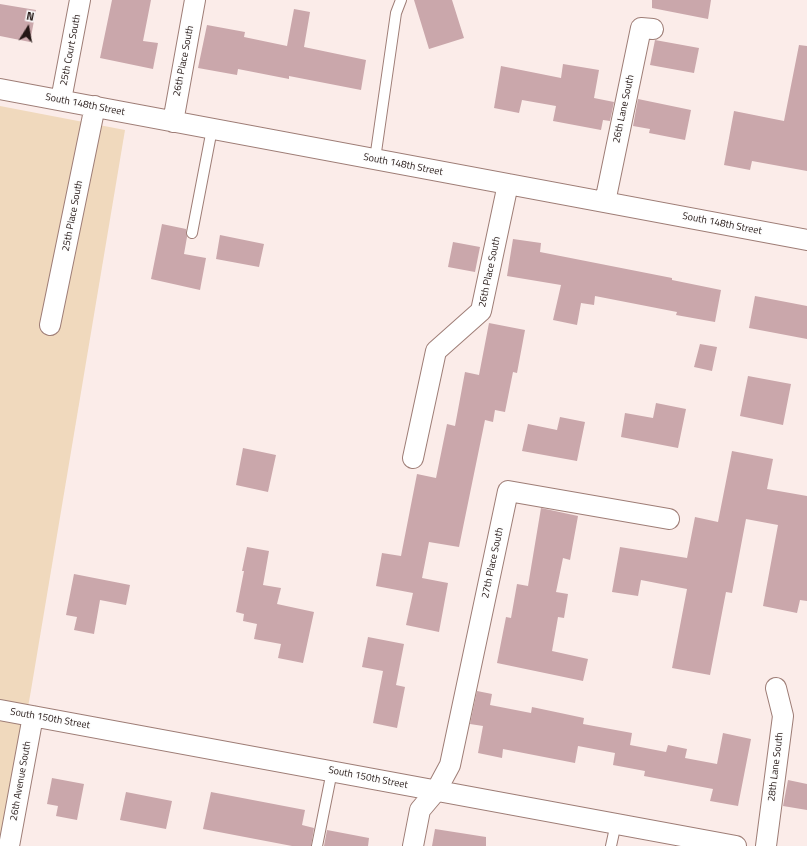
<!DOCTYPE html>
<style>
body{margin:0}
#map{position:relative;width:807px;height:846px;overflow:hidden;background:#fbece9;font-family:"Titillium Web",sans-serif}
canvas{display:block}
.north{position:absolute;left:8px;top:8px;width:40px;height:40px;-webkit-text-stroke:3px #fdfdfd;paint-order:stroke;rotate:11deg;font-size:11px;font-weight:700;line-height:16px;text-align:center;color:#231614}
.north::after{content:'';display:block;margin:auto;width:14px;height:18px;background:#231614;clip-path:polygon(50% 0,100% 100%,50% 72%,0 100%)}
</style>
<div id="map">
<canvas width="807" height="846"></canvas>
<div class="north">N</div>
</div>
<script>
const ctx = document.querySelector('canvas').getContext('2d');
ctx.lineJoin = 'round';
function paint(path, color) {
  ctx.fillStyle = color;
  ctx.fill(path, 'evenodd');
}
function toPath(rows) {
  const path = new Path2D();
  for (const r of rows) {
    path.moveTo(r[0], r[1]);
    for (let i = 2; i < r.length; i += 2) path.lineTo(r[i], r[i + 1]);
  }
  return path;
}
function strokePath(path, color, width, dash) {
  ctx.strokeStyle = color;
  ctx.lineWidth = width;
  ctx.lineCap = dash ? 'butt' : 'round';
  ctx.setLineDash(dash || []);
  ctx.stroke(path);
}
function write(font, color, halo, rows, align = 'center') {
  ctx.font = font + ' "Titillium Web",sans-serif';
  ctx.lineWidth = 3;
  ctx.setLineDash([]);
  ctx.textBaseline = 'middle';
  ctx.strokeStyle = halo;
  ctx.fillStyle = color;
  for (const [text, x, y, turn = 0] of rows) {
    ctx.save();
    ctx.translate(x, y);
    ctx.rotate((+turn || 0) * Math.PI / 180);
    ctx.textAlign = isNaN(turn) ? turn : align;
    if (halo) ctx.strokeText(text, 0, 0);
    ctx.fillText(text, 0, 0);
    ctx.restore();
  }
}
const green = toPath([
 [0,106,125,130,30,696,2,846,0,846]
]);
const building = toPath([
 [112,0,151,0,143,41,158,43,153,69,100,58],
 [414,0,452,0,464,38,429,49],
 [652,0,711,0,708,19,652,8],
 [0,4,36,10,30,42,0,36],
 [294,9,310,12,304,47,366,60,361,90,289,76,289,79,238,69,237,75,198,68,207,25,245,32,244,37,287,46],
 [655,40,699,48,694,73,650,65],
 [799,45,807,46,807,171,752,161,750,170,724,165,734,111,784,121],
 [563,64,599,70,594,98,614,102,610,121,603,120,601,130,553,121,556,106,522,100,519,113,494,108,501,66,561,78],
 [638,99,691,110,685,140,649,133,650,129,633,126],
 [162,224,186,229,187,237,184,254,206,258,200,290,151,279],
 [220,235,264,244,259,267,216,259],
 [513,239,541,243,540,252,672,278,672,280,721,290,715,322,676,315,677,312,595,296,594,305,581,303,577,325,553,320,561,285,507,276],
 [453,242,480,247,475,272,448,267],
 [755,296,807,306,807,339,749,328],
 [489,323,525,330,517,373,513,372,505,412,495,410,493,422,485,420,459,547,429,542,422,578,448,583,439,632,406,625,413,593,376,586,382,553,401,556,417,474,436,478,447,424,455,426,465,372,479,375],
 [700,344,717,347,712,371,694,367],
 [748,376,791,384,783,425,740,416],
 [656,403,686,409,678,448,621,437,625,413,653,418],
 [560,417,585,422,577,461,522,451,528,424,557,430],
 [243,448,276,455,268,492,236,485],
 [732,451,773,459,767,489,807,496,807,601,800,600,797,613,763,606,778,525,746,519,732,593,726,592,710,675,672,668,687,589,641,580,638,596,612,592,620,547,687,558,695,517,718,522],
 [541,508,578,516,570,560,563,558,556,592,568,594,564,618,558,617,552,651,588,659,583,681,497,663,506,617,511,618,517,584,528,586],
 [247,547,269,551,263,585,281,588,277,604,314,612,303,663,278,658,281,644,254,639,257,624,243,621,244,614,236,612,244,571,242,571],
 [74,574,130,585,126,605,100,600,94,634,74,630,77,617,66,615],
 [368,637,404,644,396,685,405,687,397,728,373,723,383,671,362,667],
 [477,691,492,694,490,705,531,713,532,707,584,718,583,724,632,733,630,745,666,752,668,745,687,749,685,758,717,764,723,733,751,739,738,806,710,801,713,789,644,776,645,771,613,765,615,753,578,746,575,763,503,749,502,758,478,753,483,726,470,724],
 [52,778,84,784,77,820,56,816,58,806,47,804],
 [788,780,807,784,807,810,783,806],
 [126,792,172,801,166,829,120,820],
 [211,792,305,810,302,825,314,828,311,846,292,846,203,829],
 [435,829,486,837,486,846,432,846],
 [327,830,369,838,368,846,324,846]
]);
const lane = toPath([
 [375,159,396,13,401,0],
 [192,233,212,129],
 [317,846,332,771],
 [611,846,616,823]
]);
const street = toPath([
 [0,89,807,240],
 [61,100,80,0],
 [173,122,195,0],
 [605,202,641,28,653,29],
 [50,325,95,106],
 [413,458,436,351,481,311,508,184],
 [0,710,736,846],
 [9,846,33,716],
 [413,846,420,810,436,791,450,765,508,491,669,519],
 [766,846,783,716,776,688]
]);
const streetNames = [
 ["25th Court South",71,50,-79],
 ["26th Place South",184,61,-79],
 ["South 148th Street",85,105,11],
 ["26th Lane South",624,109,-78],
 ["South 148th Street",403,165,11],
 ["25th Place South",73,216,-79],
 ["South 148th Street",722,224,11],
 ["26th Place South",490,272,-78],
 ["27th Place South",493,563,-78],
 ["South 150th Street",50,719,10],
 ["28th Lane South",776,767,-83],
 ["South 150th Street",368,778,11],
 ["26th Avenue South",21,781,-80]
];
paint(green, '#f0d9bd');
paint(building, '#caa7ab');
strokePath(lane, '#9e7d76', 12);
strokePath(street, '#9e7d76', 22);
strokePath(lane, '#fff', 10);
strokePath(street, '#fff', 20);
write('10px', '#231614', '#fdfdfd', streetNames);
</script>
